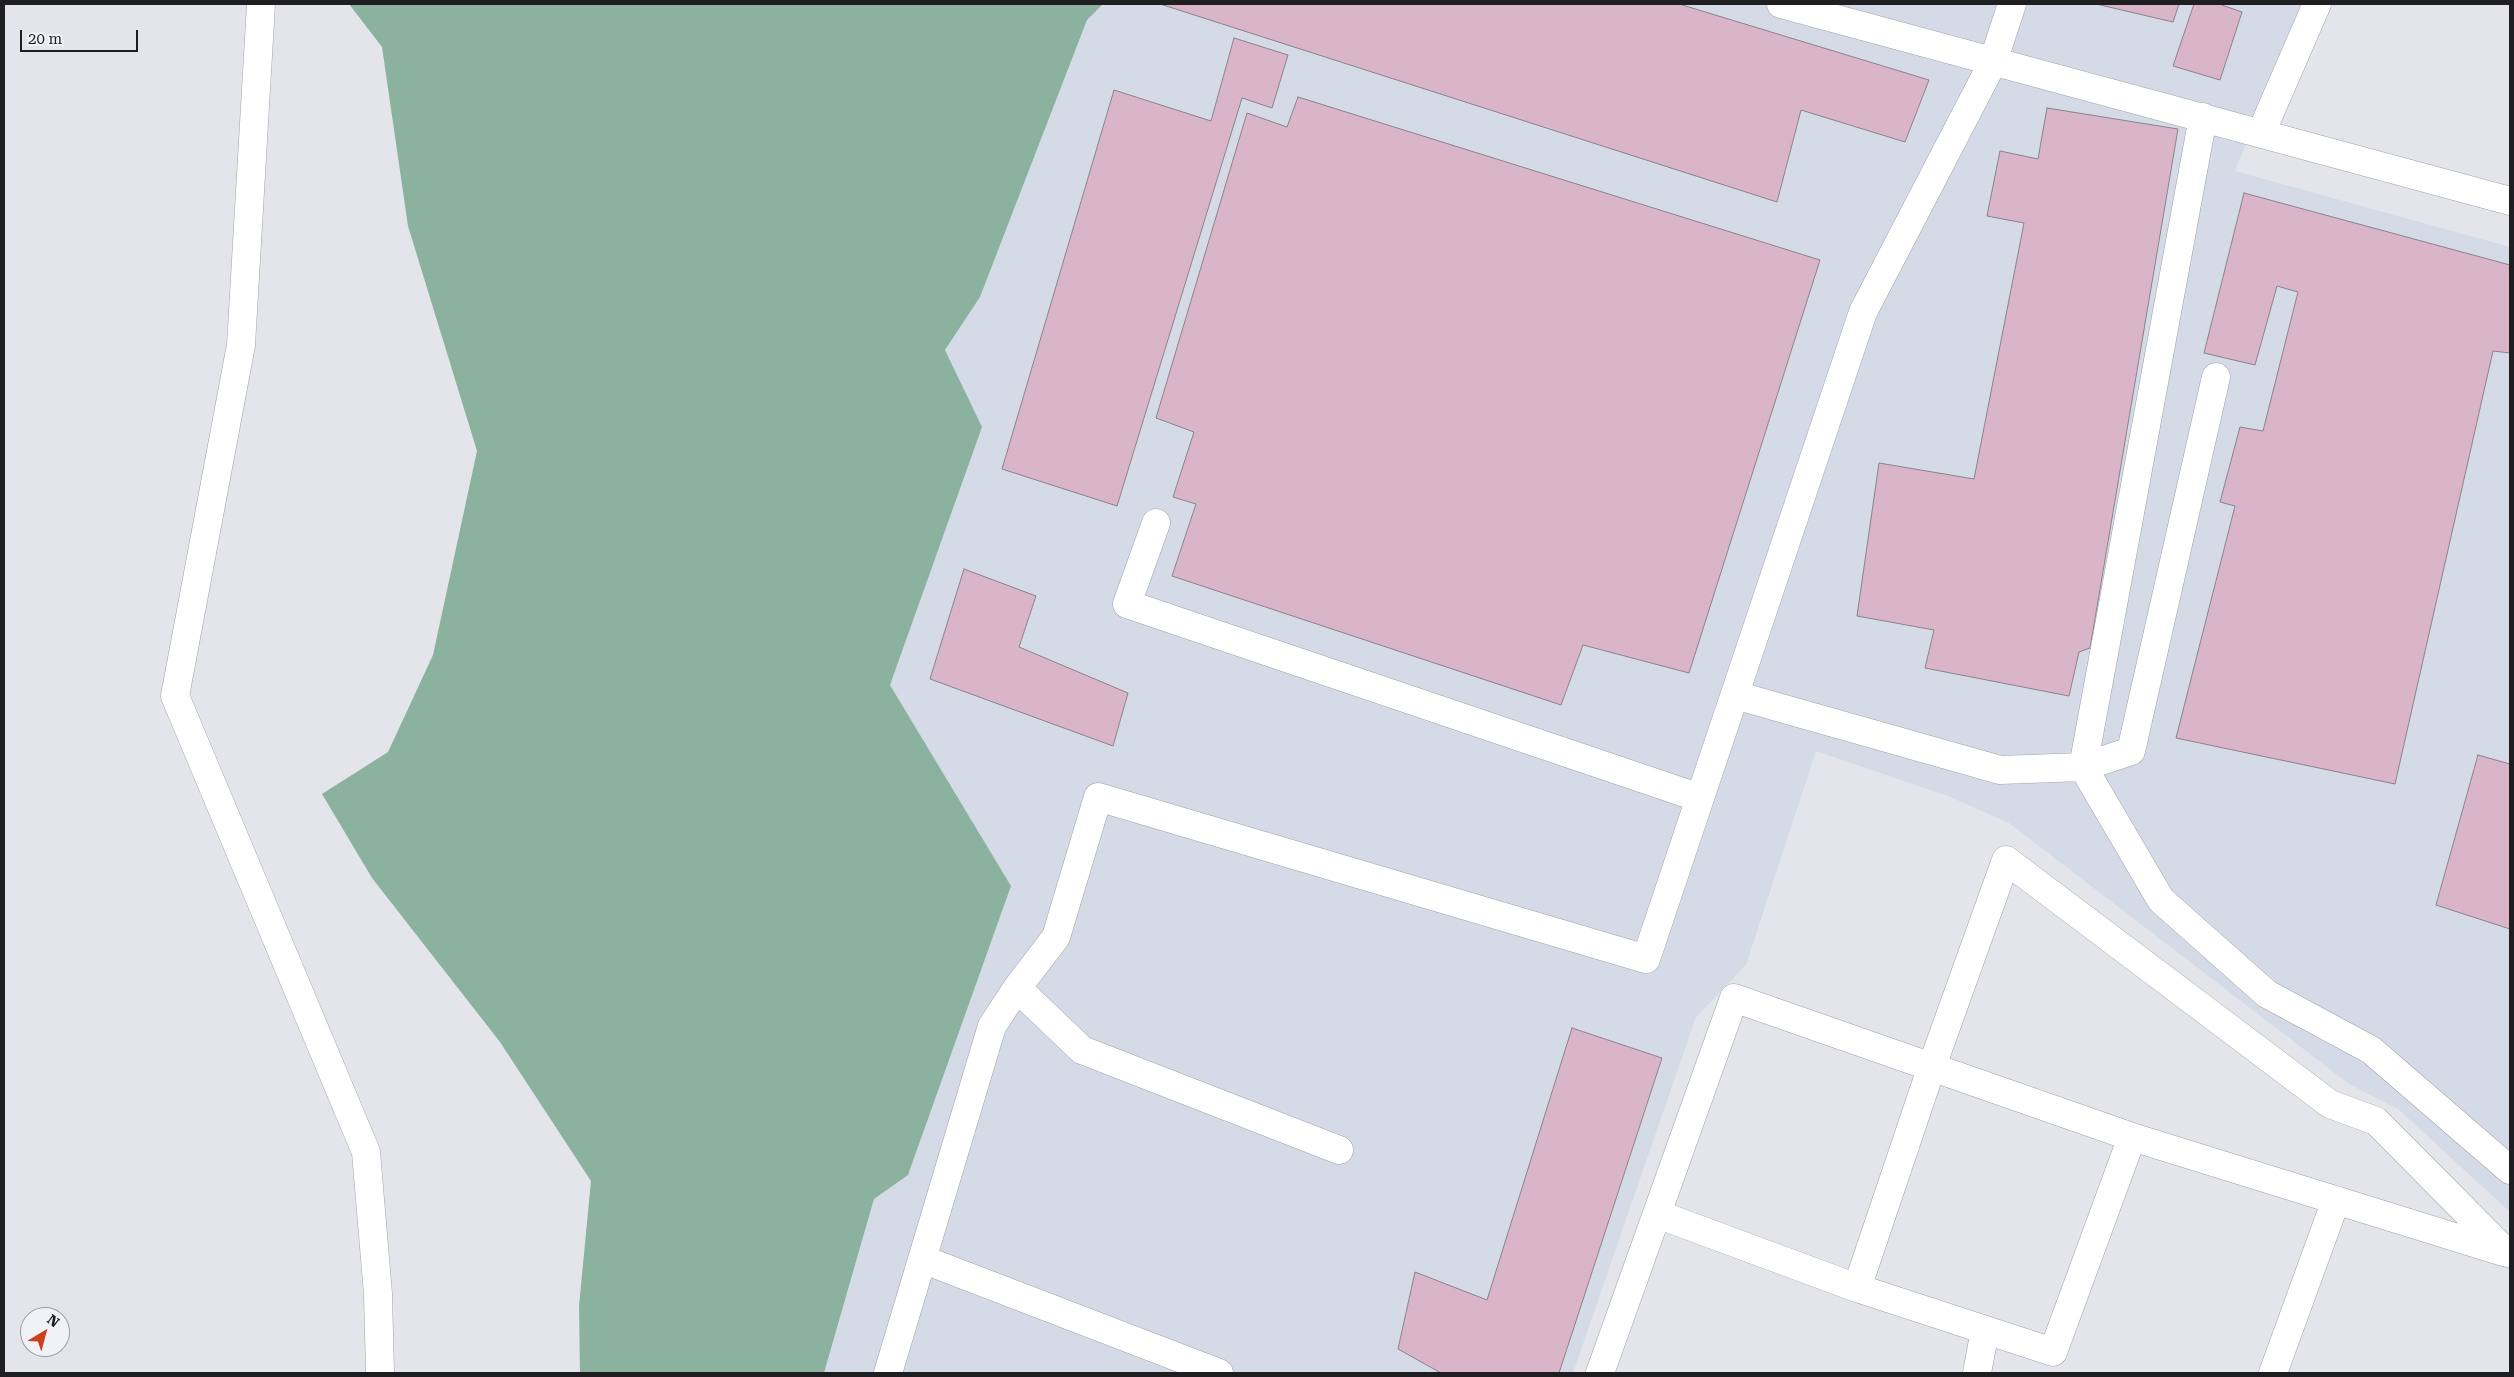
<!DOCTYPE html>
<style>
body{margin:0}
#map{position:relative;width:2514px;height:1377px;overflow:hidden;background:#e3e5eb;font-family:"Roboto Serif",serif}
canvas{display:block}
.frame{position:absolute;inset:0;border:5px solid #1f1f22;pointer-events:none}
.north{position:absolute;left:20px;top:1307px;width:50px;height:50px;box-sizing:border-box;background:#f0f2f8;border:1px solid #9c9ea2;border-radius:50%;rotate:37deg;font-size:14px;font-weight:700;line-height:20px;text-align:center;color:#1f1f22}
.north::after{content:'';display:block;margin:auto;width:18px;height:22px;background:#cb421b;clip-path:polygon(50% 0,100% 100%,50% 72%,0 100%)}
.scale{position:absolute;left:20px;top:30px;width:118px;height:22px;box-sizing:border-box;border:2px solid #1f1f22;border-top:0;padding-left:6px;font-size:15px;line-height:18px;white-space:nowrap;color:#1f1f22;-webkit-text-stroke:4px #f0f2f8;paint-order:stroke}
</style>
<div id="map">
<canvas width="2514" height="1377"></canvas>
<div class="frame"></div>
<div class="north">N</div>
<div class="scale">20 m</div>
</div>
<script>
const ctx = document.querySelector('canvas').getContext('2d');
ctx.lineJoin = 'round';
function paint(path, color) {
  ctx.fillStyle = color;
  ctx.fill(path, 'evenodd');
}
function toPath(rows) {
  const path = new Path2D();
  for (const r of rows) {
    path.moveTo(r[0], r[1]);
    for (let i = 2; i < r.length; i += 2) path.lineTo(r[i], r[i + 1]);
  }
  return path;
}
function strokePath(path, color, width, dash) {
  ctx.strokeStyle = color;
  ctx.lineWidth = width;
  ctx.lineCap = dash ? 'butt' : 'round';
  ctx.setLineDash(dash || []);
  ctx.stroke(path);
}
const built = toPath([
 [1103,4,2302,4,2235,171,2510,247,2510,1212,2398,1109,2349,1084,2009,823,1948,796,1816,751,1746,965,1696,1017,1573,1373,824,1373,874,1199,908,1175,1011,886,890,685,981,427,945,350,980,297,1087,20]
]);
const forest = toPath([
 [349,4,1103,4,1087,20,980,297,945,350,982,427,890,685,1011,886,908,1175,874,1199,824,1373,580,1373,579,1306,591,1181,500,1042,372,878,322,794,388,752,433,655,477,451,408,226,382,47]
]);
const building = toPath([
 [1160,4,1679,4,1929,80,1905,142,1801,110,1777,202,1160,4],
 [2096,4,2179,4,2173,22,2096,4],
 [2194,4,2219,4,2242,12,2220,80,2173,66,2194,4],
 [1234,38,1288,55,1272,108,1242,98,1117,506,1002,469,1114,90,1211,121,1234,38],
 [1298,97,1820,260,1689,673,1583,645,1561,705,1172,576,1196,504,1173,497,1194,432,1156,418,1247,113,1287,127,1298,97],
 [2047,108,2178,129,2090,648,2079,652,2069,696,1925,668,1934,630,1857,616,1879,463,1974,479,2024,223,1987,216,2000,151,2038,159,2047,108],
 [2244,193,2510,265,2510,353,2493,351,2395,784,2176,738,2235,506,2220,502,2240,427,2263,431,2298,292,2277,286,2255,365,2204,353,2244,193],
 [964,569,1036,596,1019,647,1128,693,1113,746,930,679,964,569],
 [2478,755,2510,764,2510,929,2436,905,2478,755],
 [1572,1028,1662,1058,1559,1373,1441,1373,1398,1349,1415,1272,1487,1300,1572,1028]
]);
const minor = toPath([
 [261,4,241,345,175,696,366,1152,378,1294,380,1373],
 [1781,4,2510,201],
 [2203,117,2083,767,2161,900,2267,994,2371,1050,2510,1170],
 [2261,133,2317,4],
 [1156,523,1127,604,1700,798],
 [1735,695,2000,770,2083,767,2131,751,2216,377],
 [1017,988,1082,1050,1339,1150],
 [2132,1137,2053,1352,1857,1288,1932,1066,2006,860,2330,1104,2376,1121,2507,1253],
 [1657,1214,1857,1288],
 [922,1259,1219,1373],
 [888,1373,992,1026,1017,988,1056,937,1098,797,1646,959,1863,312,1993,62,2012,4],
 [1600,1373,1734,998,2132,1137,2503,1252],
 [1977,1373,1985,1330],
 [2273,1373,2336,1200]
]);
paint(built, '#d5dae7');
paint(forest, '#8bb29f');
paint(building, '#dab5c9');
strokePath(building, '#8a8487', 1);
strokePath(minor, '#a1a3a9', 29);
strokePath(minor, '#fff', 28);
</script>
